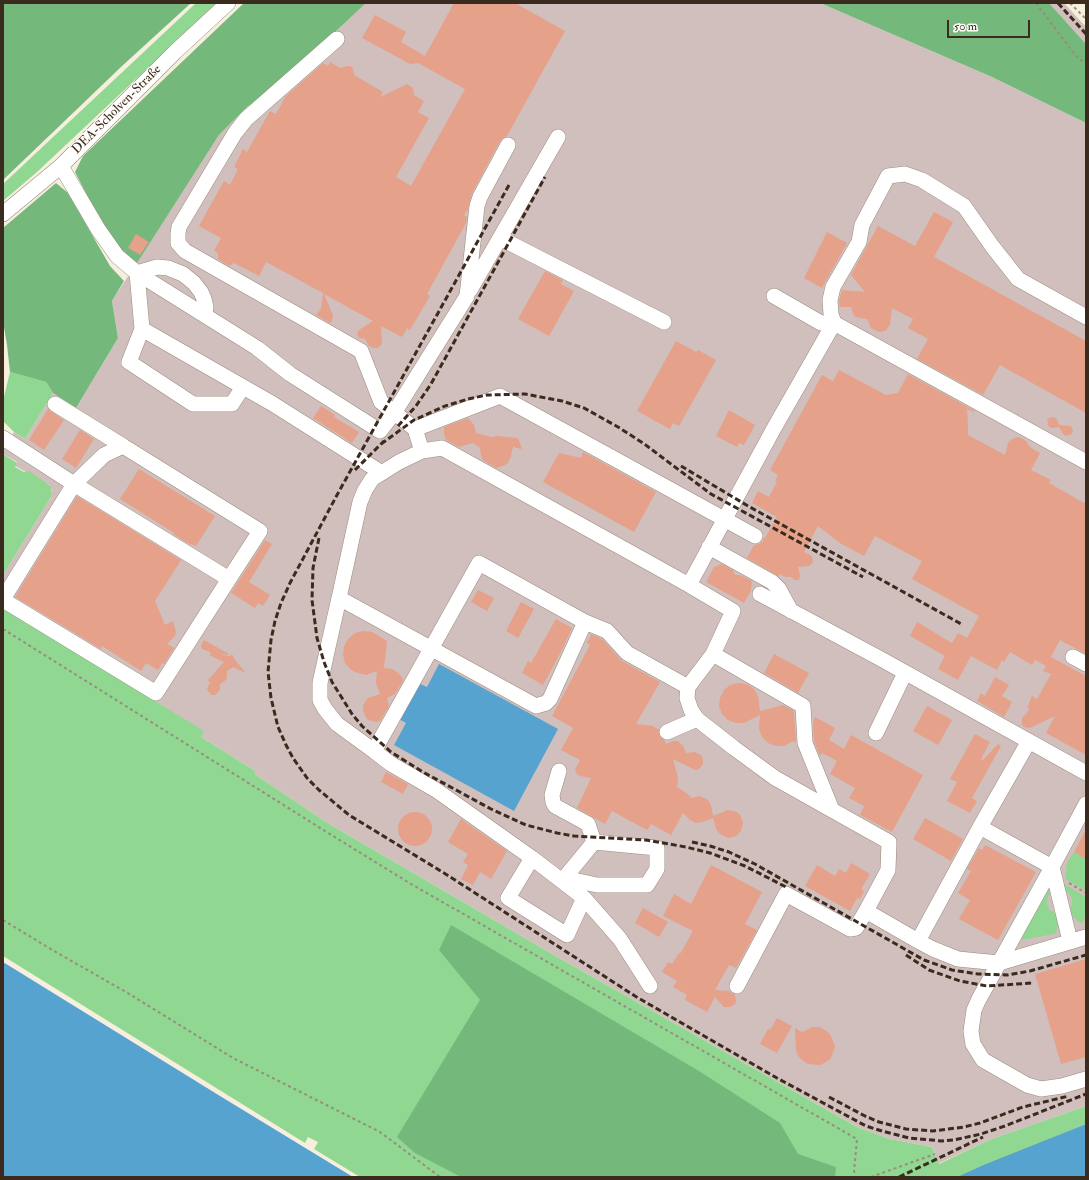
<!DOCTYPE html>
<meta charset="utf-8">
<style>
body{margin:0}
#map{position:relative;width:1089px;height:1180px;overflow:hidden;background:#f7efde;font-family:"IM FELL Double Pica",serif}
canvas{display:block}
.frame{position:absolute;inset:0;border:4px solid #3b2a1e;pointer-events:none}
.scale{position:absolute;left:947px;top:20px;width:83px;height:18px;box-sizing:border-box;border:2px solid #3b2a1e;border-top:0;padding-left:5px;font-size:12px;line-height:14px;white-space:nowrap;color:#3b2a1e;-webkit-text-stroke:3px #fdfcf7;paint-order:stroke}
</style>
<div id="map">
<canvas width="1089" height="1180"></canvas>
<div class="frame"></div>
<div class="scale">50 m</div>
</div>
<script>
const ctx = document.querySelector('canvas').getContext('2d');
ctx.lineJoin = 'round';
function paint(path, color) {
  ctx.fillStyle = color;
  ctx.fill(path, 'evenodd');
}
function toPath(rows) {
  const path = new Path2D();
  for (const r of rows) {
    if (r.length === 3) {
      path.moveTo(r[0] + r[2], r[1]);
      path.arc(r[0], r[1], r[2], 0, 2 * Math.PI);
      continue;
    }
    path.moveTo(r[0], r[1]);
    for (let i = 2; i < r.length; i += 2) path.lineTo(r[i], r[i + 1]);
  }
  return path;
}
function strokePath(path, color, width, dash) {
  ctx.strokeStyle = color;
  ctx.lineWidth = width;
  ctx.lineCap = dash ? 'butt' : 'round';
  ctx.setLineDash(dash || []);
  ctx.stroke(path);
}
function write(font, color, halo, rows, align = 'center') {
  ctx.font = font + ' "IM FELL Double Pica",serif';
  ctx.lineWidth = 3;
  ctx.setLineDash([]);
  ctx.textBaseline = 'middle';
  ctx.strokeStyle = halo;
  ctx.fillStyle = color;
  for (const [text, x, y, turn = 0] of rows) {
    ctx.save();
    ctx.translate(x, y);
    ctx.rotate((+turn || 0) * Math.PI / 180);
    ctx.textAlign = isNaN(turn) ? turn : align;
    if (halo) ctx.strokeText(text, 0, 0);
    ctx.fillText(text, 0, 0);
    ctx.restore();
  }
}
const industrial = toPath([
 [366,3,820,3,992,77,1086,123,1086,1106,989,1140,910,1177,936,1156,932,1147,890,1139,857,1127,554,955,326,822,256,775,254,770,201,737,203,731,3,608,3,575,51,497,52,490,48,484,15,466,17,462,3,454,3,449,14,432,25,439,53,393,76,408,118,338,112,301,219,135,248,106,262,99,281,83],
 [1049,3,1064,3,1086,27,1086,44]
]);
const green = toPath([
 [196,3,217,3,37,172,3,201,3,184],
 [10,372,46,382,53,393,25,439,14,432,3,421,3,401],
 [3,454,17,463,15,467,24,472,29,471,48,484,51,487,52,493,51,497,3,575],
 [3,608,204,731,201,737,254,770,256,775,326,822,554,955,857,1127,890,1139,932,1147,939,1164,989,1140,1086,1106,1086,1124,957,1177,360,1177,314,1149,318,1142,308,1137,305,1143,3,956],
 [1074,852,1086,859,1086,891,1065,879,1067,863],
 [1063,883,1086,897,1086,915,1082,924,1073,917,1069,910,1072,904,1072,900,1069,893,1064,890],
 [1049,891,1051,893,1048,896,1047,904,1050,910,1056,914,1058,924,1056,933,1054,934,1022,940,1021,937,1045,892]
]);
const forest = toPath([
 [3,3,191,3,122,66,3,180],
 [244,3,366,3,281,83,262,99,248,106,219,135,137,263,119,248,104,228,75,172,83,156],
 [820,3,1049,3,1086,44,1086,123,992,77],
 [56,183,68,193,110,266,124,281,112,301,118,338,76,408,53,393,46,382,10,372,7,345,3,321,3,228],
 [451,925,699,1071,780,1123,798,1154,836,1167,835,1177,461,1177,415,1153,397,1137,480,1000,439,950]
]);
const water = toPath([
 [439,664,558,729,514,811,394,745,406,723,397,718,416,682,427,687],
 [3,962,220,1096,353,1177,3,1177],
 [1086,1124,1086,1177,957,1177,986,1164]
]);
const building = toPath([
 [454,3,515,3,565,31,507,136,503,138,500,141,472,193,468,209,464,215,467,217,466,223,427,294,430,296,410,330,407,328,402,337,381,326,382,344,378,348,373,348,369,346,365,339,359,338,357,334,359,330,373,321,324,294,333,315,332,321,330,323,316,315,321,309,323,293,266,262,259,276,234,263,229,266,218,259,218,253,214,251,221,238,199,226,224,181,230,185,238,169,234,167,243,149,247,152,270,111,276,114,286,96,323,63,328,66,330,62,340,68,348,66,351,66,353,69,354,75,383,92,380,97,407,84,413,88,414,95,424,101,418,112,429,118,396,177,411,186,465,89,418,63,410,64,362,38,375,15,406,32,401,42,425,56],
 [934,212,953,222,934,257,1086,341,1086,413,1000,365,983,395,917,359,928,339,908,328,913,319,892,308,890,325,885,331,879,332,871,328,867,319,859,318,854,316,851,307,840,307,839,301,842,290,865,292,851,275,878,226,915,246],
 [827,232,847,243,822,288,804,278],
 [136,234,149,242,140,255,128,248],
 [545,271,563,280,561,284,574,291,549,336,518,319],
 [676,341,696,352,698,350,716,360,679,426,673,423,670,429,637,411],
 [839,370,886,395,898,393,908,374,975,411,974,412,967,409,968,426,968,435,1005,455,1008,443,1012,439,1018,437,1025,440,1031,448,1040,453,1031,470,1051,480,1049,483,1086,504,1086,654,1060,640,1051,657,1086,676,1086,755,1046,733,1055,716,1030,728,1024,727,1022,724,1022,718,1030,709,1027,708,1032,696,1037,699,1051,674,1043,671,1046,666,1035,660,1032,665,1010,652,1004,662,1002,660,997,670,971,656,958,680,938,669,945,656,910,636,917,622,952,643,958,633,967,638,979,616,912,579,922,561,875,536,864,556,840,543,818,526,804,552,812,556,813,562,809,566,798,567,800,576,799,580,795,580,791,577,786,577,779,574,778,576,747,558,754,545,759,544,763,541,764,537,765,538,777,517,752,503,758,491,769,497,777,482,775,481,778,475,770,470,822,375,833,381],
 [321,406,335,415,334,417,359,432,352,443,313,418],
 [48,409,64,420,44,450,29,440],
 [729,410,755,425,744,445,739,443,737,447,716,436],
 [1051,417,1056,418,1059,425,1071,426,1073,431,1072,434,1066,436,1063,434,1059,427,1052,428,1049,427,1047,420],
 [468,418,474,425,476,433,491,437,497,436,518,438,522,449,513,447,511,456,508,463,503,466,496,468,483,460,481,455,480,448,473,443,459,447,446,440,444,434,444,427],
 [80,430,94,439,76,468,62,459],
 [583,452,656,492,634,532,543,482,559,453,581,458],
 [139,469,215,516,196,546,191,544,191,545,173,534,174,533,120,499],
 [77,496,181,560,155,601,165,625,173,621,176,632,175,636,167,644,174,648,164,664,162,663,158,670,146,663,141,671,102,646,101,649,15,597],
 [265,540,272,544,249,582,270,595,263,606,258,603,255,608,231,593],
 [722,564,733,570,735,575,740,575,752,581,751,591,744,603,706,582,714,567],
 [478,590,494,598,487,611,471,602],
 [521,602,534,609,518,638,506,631],
 [556,619,572,628,562,650,543,685,522,673,528,661,531,663],
 [363,631,372,632,387,641,384,668,392,669,397,672,401,676,403,681,395,694,387,698,389,706,380,721,377,722,368,720,365,716,363,709,363,705,368,698,380,694,376,683,377,671,366,675,358,673,351,670,345,663,343,655,344,646,348,639,355,633],
 [591,634,602,639,622,661,660,682,636,724,653,726,659,730,659,736,664,740,666,744,673,741,678,741,683,746,686,753,695,752,701,755,703,759,703,764,699,769,695,770,673,759,678,778,677,787,685,792,692,798,700,796,708,800,711,805,713,816,728,810,737,812,741,816,743,823,741,831,736,836,729,838,720,834,716,829,713,818,702,822,696,823,690,820,683,813,671,835,651,824,647,830,612,811,605,824,577,808,591,778,580,776,577,774,575,770,580,760,561,750,573,728,552,716,590,645,587,643],
 [204,640,229,654,228,655,222,654,223,655,230,656,232,654,234,659,246,673,233,667,227,671,227,677,226,680,220,684,220,690,215,695,211,695,208,691,207,688,210,683,208,680,224,662,209,655,211,654,210,652,202,649,201,646],
 [774,654,809,673,798,693,764,673],
 [995,677,1009,685,1002,696,1012,702,1004,717,977,701,981,693,985,696],
 [738,683,747,684,754,689,758,696,760,711,783,705,793,710,794,713,796,743,793,741,784,746,776,746,768,743,762,737,759,729,760,715,744,723,736,723,728,720,722,714,719,706,720,698,724,690,730,685],
 [927,706,952,720,938,745,913,731],
 [815,717,835,728,829,740,844,749,851,735,923,775,892,832,860,815,864,806,849,798,855,788,830,774,837,761,822,753,820,756,814,741,813,722],
 [975,734,990,742,981,759,983,760,998,744,1001,746,972,798,977,801,970,813,947,801,957,782,950,779],
 [386,772,408,784,403,794,381,782],
 [415,829,17],
 [925,818,963,839,951,861,913,839],
 [461,819,507,851,491,879,480,872,473,885,461,879,468,865,463,862,468,854,448,842],
 [1086,830,1086,859,1074,852],
 [985,845,1036,872,998,940,959,919,970,900,958,893,971,871,967,869,979,848,982,850],
 [851,863,870,874,861,889,864,891,860,899,857,898,850,911,805,886,817,865,835,876,839,869,846,873],
 [711,865,762,892,745,924,757,930,736,968,729,965,715,990,729,991,735,995,736,1001,735,1004,730,1007,724,1007,715,997,707,1012,685,1000,687,995,673,987,677,981,662,972,668,962,672,964,679,953,680,954,693,931,663,916,674,894,691,904],
 [643,908,668,922,659,937,635,923],
 [1086,959,1086,1057,1061,1064,1035,974],
 [777,1018,792,1026,777,1053,760,1044,768,1029,770,1030],
 [813,1027,819,1027,825,1030,830,1034,835,1046,831,1058,826,1062,820,1065,808,1064,803,1061,798,1056,796,1050,795,1028,802,1032]
]);
const path = toPath([
 [1036,3,1076,56,1086,64],
 [1070,3,1086,19],
 [3,629,325,831,411,884,857,1139,854,1171,856,1177],
 [1069,883,1086,893],
 [3,920,54,951,126,992,233,1058,380,1132,440,1177],
 [871,1177,935,1154]
]);
const minor = toPath([
 [337,39,246,119,235,133,179,227,178,234,178,243,185,251,361,351,381,402,415,429,500,396,755,536],
 [61,166,98,229,117,256,137,273,257,348,290,374,380,431,394,413,467,296,477,206,480,197,508,145],
 [3,214,61,166,175,52,228,3],
 [500,238,664,322],
 [470,290,558,137],
 [774,296,821,323,834,323],
 [205,314,206,307,204,299,201,292,194,283,183,274,168,268,157,267,137,273,142,329,273,404,382,473],
 [1086,317,1018,279,992,246,964,206,922,180,905,174,888,176,862,225,859,242,833,287,830,300,831,314,834,323,1086,462],
 [142,329,129,362,193,404,232,404,243,387],
 [55,404,123,446],
 [415,429,422,451,399,462,372,479,365,490,360,502,339,598,536,706,546,703,550,699,585,622,607,631,627,653,688,687],
 [3,438,74,484,229,579,156,693,3,600],
 [422,451,442,448,689,585],
 [709,547,772,582,779,589,791,611],
 [760,594,881,659,1086,773],
 [339,598,320,683,320,700,325,709,337,724,374,751,479,563,585,622],
 [3,599,74,484,104,455,123,446,260,531,229,579],
 [713,654,688,687,687,698,691,710,697,719,734,748,775,778,889,842,888,870,866,911],
 [1073,657,1086,664],
 [667,732,697,719],
 [876,733,905,673],
 [374,751,391,764,436,790,532,858,508,898,567,935,584,898,532,858],
 [559,771,552,795,553,802,555,806,588,824,594,842],
 [832,810,805,743,803,706,713,654,733,611,689,585,773,430,834,323],
 [980,827,918,941,933,949,958,959,999,963,1052,867,980,827,1029,741],
 [562,881,594,842,657,848,657,869,647,885,597,885,564,878],
 [584,898,620,939,650,986],
 [1086,937,999,963,979,999,974,1010,971,1031,973,1044,983,1060,1027,1085,1041,1089,1062,1086,1086,1079],
 [1070,941,1052,867,1086,804],
 [737,986,786,894,850,929,856,928,866,911,918,941]
]);
const rail = toPath([
 [1058,3,1086,34],
 [509,185,337,495,290,583,281,603,275,621,271,640,268,672,271,698,278,727,286,745,293,758,307,778,319,790,349,815,444,873,635,996,777,1078,866,1126,882,1131,909,1138,942,1141,954,1140,981,1134,1005,1126,1086,1094],
 [398,426,416,406,431,384,545,177],
 [381,444,414,420,445,406,468,399,487,395,525,394,562,401,584,408,618,427,643,443,711,494,863,577],
 [681,466,748,506,963,625],
 [355,470,384,441],
 [319,538,313,568,312,600,317,638,324,662,332,682,352,714,362,726,391,752,423,772,491,809,526,825,557,833,574,836,646,840,686,847,710,853,745,866,788,888],
 [692,842,710,846,729,852,755,864,924,960,952,970,978,974,1007,975,1030,971,1086,955],
 [906,955,929,970,960,981,987,986,1032,983],
 [829,1097,865,1116,879,1122,906,1129,933,1131,964,1127,980,1123,1023,1107,1069,1096],
 [899,1177,983,1137]
]);
const streetNames = [
 ["DEA-Scholven-Straße",117,110,-45]
];
paint(industrial, '#d1bfbd');
paint(green, '#90d892');
paint(forest, '#74b87c');
paint(water, '#55a3ce');
paint(building, '#e5a189');
strokePath(minor, '#998c7e', 16);
strokePath(path, '#998c7e', 2, [3, 3]);
strokePath(minor, '#fff', 15);
strokePath(rail, '#3b2a1e', 3, [6, 3]);
write('13px', '#3b2a1e', '#fdfcf7', streetNames);
</script>
